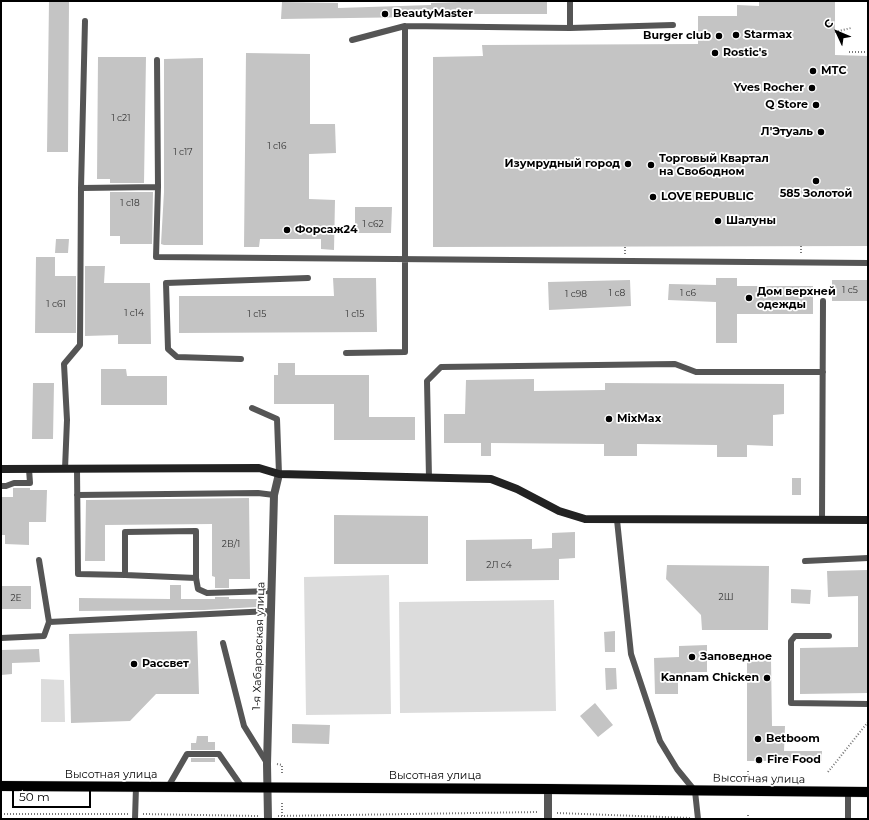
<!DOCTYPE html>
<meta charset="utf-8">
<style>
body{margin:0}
#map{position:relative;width:869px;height:820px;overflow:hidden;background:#fff;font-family:Montserrat,sans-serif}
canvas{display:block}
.frame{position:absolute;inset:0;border:2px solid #000;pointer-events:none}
.north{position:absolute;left:817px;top:12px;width:40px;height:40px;-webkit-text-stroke:3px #fff;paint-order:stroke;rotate:314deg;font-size:11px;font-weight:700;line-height:16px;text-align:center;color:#000}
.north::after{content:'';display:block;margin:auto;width:14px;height:18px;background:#000;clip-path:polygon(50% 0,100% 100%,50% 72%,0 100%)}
.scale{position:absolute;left:12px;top:790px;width:79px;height:18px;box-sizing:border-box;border:2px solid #000;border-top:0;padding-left:5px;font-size:12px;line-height:14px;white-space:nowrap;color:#000;-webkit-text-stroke:3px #fff;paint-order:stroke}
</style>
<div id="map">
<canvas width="869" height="820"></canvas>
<div class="frame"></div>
<div class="north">С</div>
<div class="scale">50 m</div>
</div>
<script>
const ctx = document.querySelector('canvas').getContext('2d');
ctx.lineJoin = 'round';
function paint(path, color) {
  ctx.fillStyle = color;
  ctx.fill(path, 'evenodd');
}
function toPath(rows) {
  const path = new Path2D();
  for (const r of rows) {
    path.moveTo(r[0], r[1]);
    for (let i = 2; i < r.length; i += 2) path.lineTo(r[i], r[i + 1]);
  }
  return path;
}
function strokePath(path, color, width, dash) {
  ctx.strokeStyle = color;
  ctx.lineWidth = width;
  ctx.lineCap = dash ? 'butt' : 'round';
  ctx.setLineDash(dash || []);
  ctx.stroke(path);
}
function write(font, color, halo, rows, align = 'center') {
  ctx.font = font + ' Montserrat,sans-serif';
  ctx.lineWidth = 3.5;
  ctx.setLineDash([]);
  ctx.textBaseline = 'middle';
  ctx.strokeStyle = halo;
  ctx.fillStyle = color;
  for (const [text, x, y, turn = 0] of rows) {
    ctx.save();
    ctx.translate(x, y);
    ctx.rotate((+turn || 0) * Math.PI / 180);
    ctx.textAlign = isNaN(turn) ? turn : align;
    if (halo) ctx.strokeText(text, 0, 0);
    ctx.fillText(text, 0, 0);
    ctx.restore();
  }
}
const green = toPath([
 [389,575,391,714,306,715,304,577],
 [554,600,556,711,400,713,399,602],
 [41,679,64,680,65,722,41,722]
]);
const building = toPath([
 [49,1,69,1,68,152,47,152],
 [759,1,835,1,835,55,868,56,868,246,433,247,433,57,483,56,482,45,698,44,698,16,737,16,737,5,759,6],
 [282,2,338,3,338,8,431,5,431,3,460,2,547,2,547,14,419,14,419,17,281,19],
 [246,53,310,54,310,124,335,124,336,153,309,154,309,199,335,200,334,250,321,249,321,239,260,239,259,247,244,247],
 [98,57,146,57,144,183,110,183,110,179,97,179],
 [203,58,203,245,164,245,161,244,164,192,164,59],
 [110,192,153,192,152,244,120,244,120,236,110,236],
 [355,207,392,207,391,233,355,233],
 [56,239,69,239,68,253,55,253],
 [36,257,55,257,55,276,76,276,76,333,35,333],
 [85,266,105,266,104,283,150,283,151,344,118,344,118,335,85,336],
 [333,278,376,278,377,332,179,333,179,296,334,296],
 [716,278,737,278,737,286,813,286,813,314,737,314,737,343,716,343,716,302,668,300,669,284,716,285],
 [630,280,631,306,549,310,548,282],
 [832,280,868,280,868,301,832,301],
 [278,363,295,363,295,375,369,375,369,417,415,417,415,440,334,440,334,404,274,404,274,375,278,375],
 [101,369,126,369,127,376,167,376,167,405,101,405],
 [534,379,534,391,605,390,605,383,784,384,784,414,773,415,773,446,747,445,747,457,717,457,717,445,637,444,637,456,604,456,604,444,491,443,491,456,481,456,481,443,444,443,444,414,465,414,466,380],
 [33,383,54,383,53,439,32,439],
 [792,478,801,478,801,495,792,495],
 [13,488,30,488,30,490,47,490,46,522,29,522,29,545,5,544,5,535,1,535,1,497,13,497],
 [249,498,250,579,229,579,229,588,215,588,215,577,212,576,212,524,105,525,105,561,85,561,86,500],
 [334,515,428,516,428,564,334,564],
 [575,532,575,558,559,559,559,580,466,581,466,540,532,539,532,549,552,548,552,533],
 [667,565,769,566,768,630,702,630,701,615,666,579],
 [868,570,868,693,800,694,800,648,858,647,858,596,828,597,827,571],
 [170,585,181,585,181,599,215,599,215,597,229,597,229,599,257,599,257,607,204,610,79,611,79,598,170,599],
 [1,586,31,586,31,609,1,609],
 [791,589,811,590,810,604,791,603],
 [197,631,199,694,156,694,130,721,71,723,69,634],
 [615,631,615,652,605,652,604,632],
 [707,645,707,672,686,672,686,681,678,681,678,694,655,694,654,658,679,657,679,646],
 [39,649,40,662,12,663,12,674,1,675,1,650],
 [747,659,771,659,772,726,785,726,784,751,822,751,822,761,747,761],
 [605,668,616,668,617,689,606,690],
 [595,703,613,725,598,737,580,716],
 [292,724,330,725,329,744,292,743],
 [197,736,208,736,208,742,215,742,215,750,191,750,191,743,196,743],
 [191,758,215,758,215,762,191,762]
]);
const path = toPath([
 [835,32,851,28],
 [849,52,868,52],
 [801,246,801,254],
 [625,254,625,246],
 [277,764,282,765,282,773],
 [748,771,748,782],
 [828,772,868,722],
 [557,813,691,818],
 [1,814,129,814],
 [143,814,258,816],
 [748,815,748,819],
 [278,816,539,812],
 [282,816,282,802]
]);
const lane = toPath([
 [570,28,673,25],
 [352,40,405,26],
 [157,60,158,187],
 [81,188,85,21],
 [346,353,405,352,405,26,570,28,570,1],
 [241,359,177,357,168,349,166,283,308,278],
 [252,408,277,419,279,474],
 [65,469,67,420,64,364,80,345,81,188,158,187,156,257,868,263],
 [77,469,78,574,125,575,125,532,196,531,196,578,198,589,207,593,272,591],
 [429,478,427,381,441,367,675,364,696,372,823,372],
 [1,486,6,486,14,483,30,483,29,469],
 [77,495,258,493,274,495],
 [617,520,631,654,660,741,677,769,695,791,698,819],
 [822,520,823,301],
 [805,561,868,558],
 [125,575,196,578],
 [49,622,270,611],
 [829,636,795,636,791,641,791,703,868,704],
 [1,638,44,636,49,622,39,560],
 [223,643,244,726,267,763],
 [168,787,187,754,219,754,242,787],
 [135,819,136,787],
 [848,819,848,792]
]);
const street = toPath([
 [268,819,267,764,274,495,279,474],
 [548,819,548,789]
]);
const secondary = toPath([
 [1,469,259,468,279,474,491,479,517,489,559,511,585,519,868,520]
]);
const primary = toPath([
 [1,786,548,789,868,792]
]);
const markers = [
 [385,14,4,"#000"],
 [736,35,4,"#000"],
 [719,36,4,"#000"],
 [715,53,4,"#000"],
 [813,71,4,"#000"],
 [812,88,4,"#000"],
 [816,105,4,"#000"],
 [821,132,4,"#000"],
 [628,164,4,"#000"],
 [651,165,4,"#000"],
 [816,181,4,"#000"],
 [653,197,4,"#000"],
 [718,221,4,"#000"],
 [287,230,4,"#000"],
 [749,298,4,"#000"],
 [609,419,4,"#000"],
 [692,657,4,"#000"],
 [134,664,4,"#000"],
 [767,678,4,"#000"],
 [758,739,4,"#000"],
 [759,760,4,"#000"]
];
const numberNames = [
 ["1 с21",121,118],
 ["1 с16",277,146],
 ["1 с17",183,152],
 ["1 с18",130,203],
 ["1 с62",373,224],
 ["1 с5",850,290],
 ["1 с8",617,293],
 ["1 с6",688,293],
 ["1 с98",576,294],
 ["1 с61",56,304],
 ["1 с14",134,313],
 ["1 с15",257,314],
 ["1 с15",355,314],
 ["2В/1",231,544],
 ["2Л с4",499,565],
 ["2Ш",726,597],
 ["2Е",16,598]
];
const poiNames = [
 ["BeautyMaster",393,14],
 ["Starmax",744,35],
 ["Burger club",711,36,"right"],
 ["Rostic's",723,53],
 ["МТС",821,71],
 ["Yves Rocher",804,88,"right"],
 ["Q Store",808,105,"right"],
 ["Л'Этуаль",813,132,"right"],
 ["Торговый Квартал",659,159],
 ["на Свободном",659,172],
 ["Изумрудный город",620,164,"right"],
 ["585 Золотой",816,194,"center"],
 ["LOVE REPUBLIC",661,197],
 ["Шалуны",726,221],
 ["Форсаж24",295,230],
 ["Дом верхней",757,292],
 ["одежды",757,305],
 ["MixMax",617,419],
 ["Заповедное",700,657],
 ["Рассвет",142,664],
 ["Kannam Chicken",759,678,"right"],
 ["Betboom",766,739],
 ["Fire Food",767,760]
];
const streetNames = [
 ["1-я Хабаровская улица",259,646,-88],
 ["Высотная улица",111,775],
 ["Высотная улица",435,776],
 ["Высотная улица",759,779,1]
];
paint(green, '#dcdcdc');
paint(building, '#c4c4c4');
strokePath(primary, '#dbdbdb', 11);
strokePath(path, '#777', 2, [1, 2]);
strokePath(lane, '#555', 6);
strokePath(street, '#555', 8);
strokePath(secondary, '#222', 8);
strokePath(primary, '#000', 10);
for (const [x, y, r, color] of markers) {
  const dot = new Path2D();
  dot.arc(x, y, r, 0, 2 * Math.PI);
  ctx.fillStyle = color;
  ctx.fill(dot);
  strokePath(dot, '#fff', 1.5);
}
write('9px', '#313131', null, numberNames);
write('bold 11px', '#000', '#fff', poiNames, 'left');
write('11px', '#000', '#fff', streetNames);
</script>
